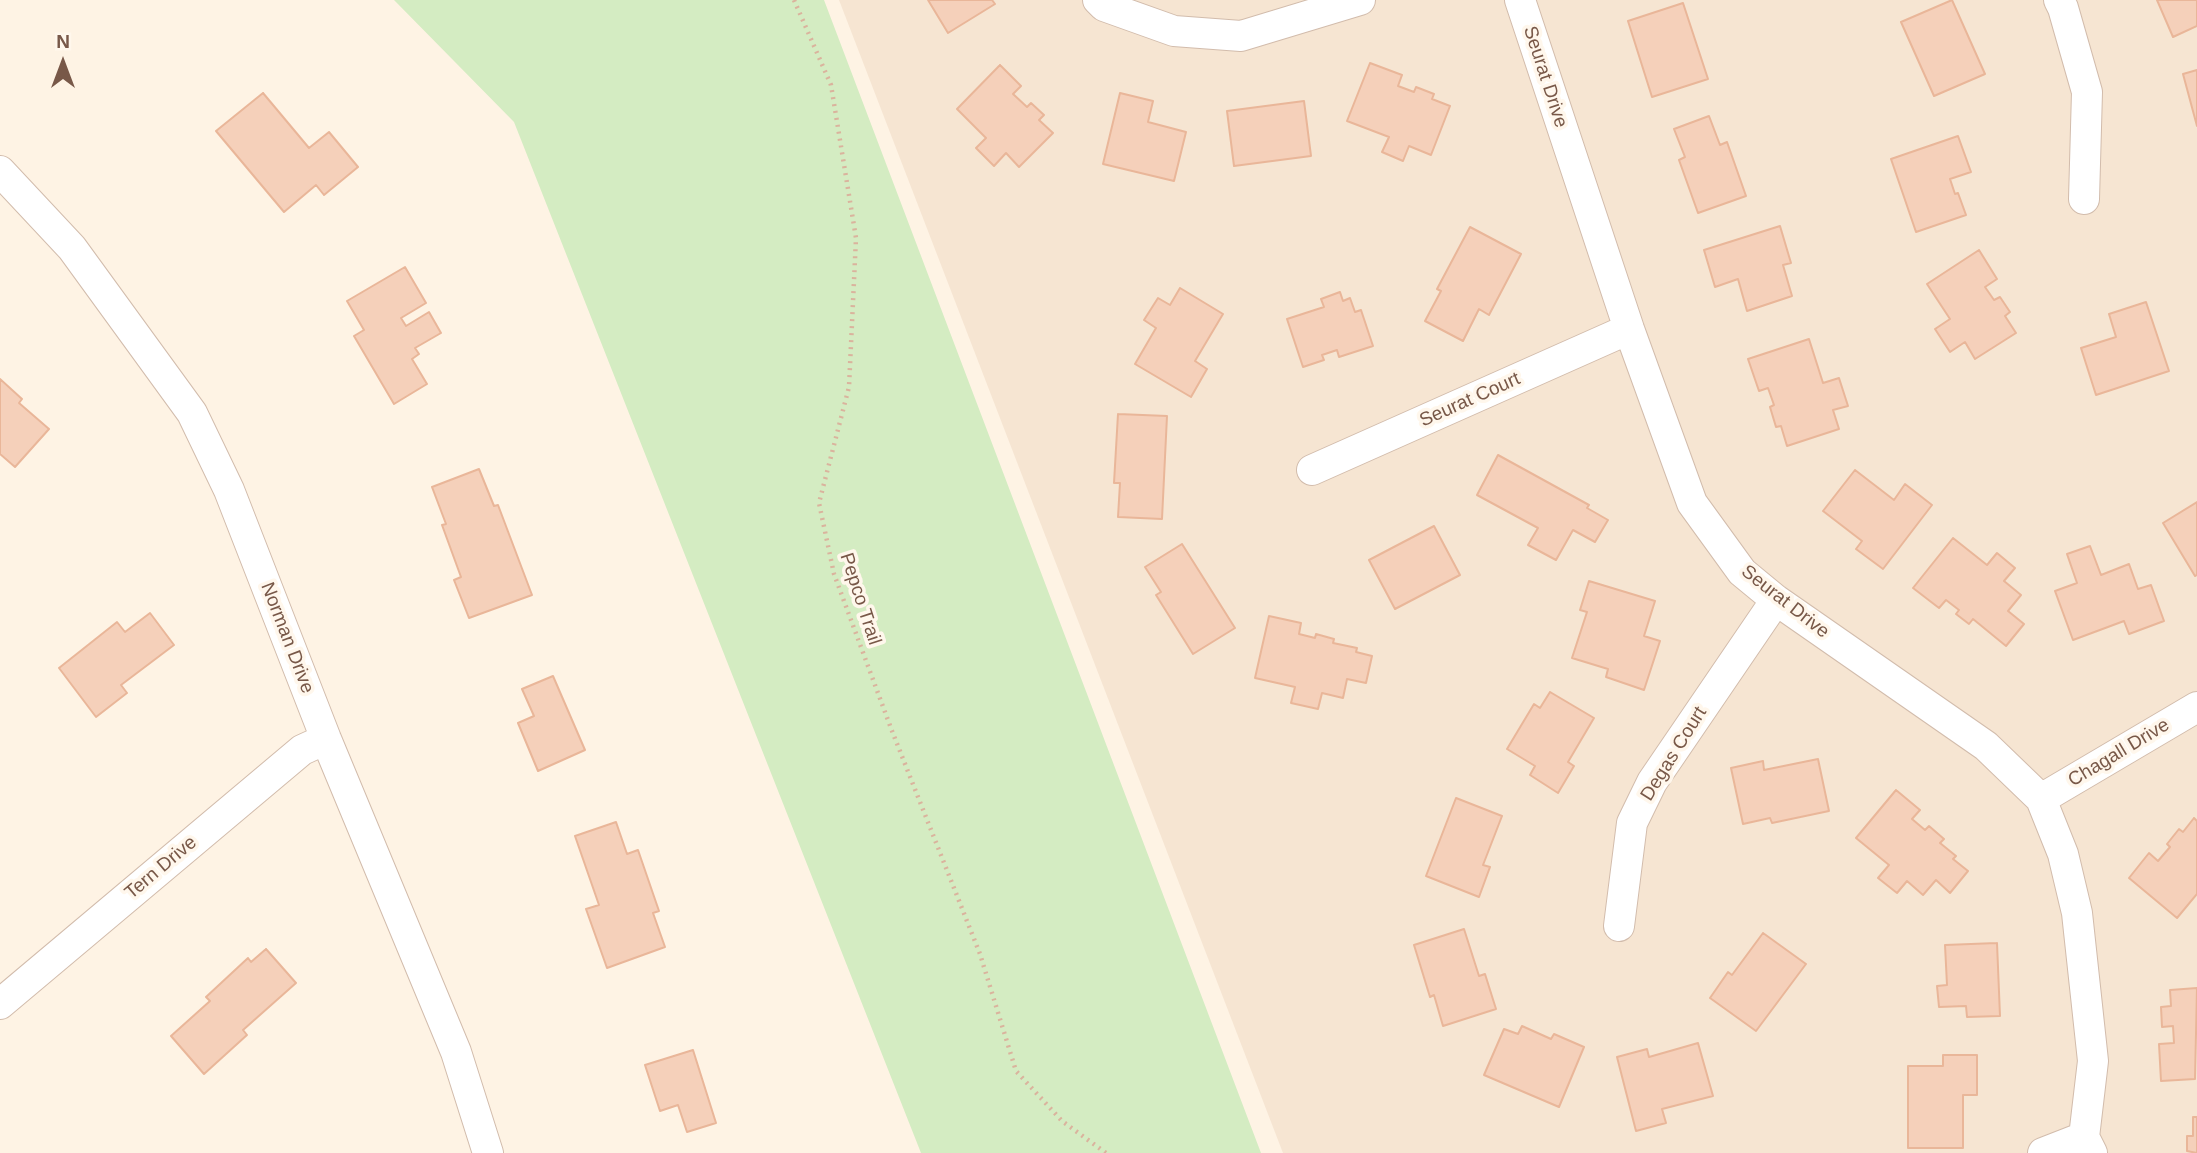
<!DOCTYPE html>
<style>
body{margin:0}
#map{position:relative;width:2197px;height:1153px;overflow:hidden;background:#fef3e4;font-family:Arial,sans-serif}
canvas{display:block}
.north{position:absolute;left:28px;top:28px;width:70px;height:70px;-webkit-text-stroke:5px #fff7ec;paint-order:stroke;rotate:0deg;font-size:19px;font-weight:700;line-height:28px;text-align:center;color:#785848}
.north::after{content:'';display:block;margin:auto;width:24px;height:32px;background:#785848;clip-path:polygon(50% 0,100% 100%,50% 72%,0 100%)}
</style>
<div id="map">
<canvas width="2197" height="1153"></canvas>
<div class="north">N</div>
</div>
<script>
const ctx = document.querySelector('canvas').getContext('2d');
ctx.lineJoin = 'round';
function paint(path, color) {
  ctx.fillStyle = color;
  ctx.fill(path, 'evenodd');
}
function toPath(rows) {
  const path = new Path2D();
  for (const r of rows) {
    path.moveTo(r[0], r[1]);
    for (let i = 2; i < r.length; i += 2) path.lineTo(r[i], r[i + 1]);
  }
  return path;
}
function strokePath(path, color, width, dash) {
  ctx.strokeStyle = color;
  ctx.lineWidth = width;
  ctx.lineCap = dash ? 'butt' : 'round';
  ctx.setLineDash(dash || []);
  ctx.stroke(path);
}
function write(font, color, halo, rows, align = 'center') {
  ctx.font = font + ' Arial,sans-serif';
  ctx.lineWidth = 7;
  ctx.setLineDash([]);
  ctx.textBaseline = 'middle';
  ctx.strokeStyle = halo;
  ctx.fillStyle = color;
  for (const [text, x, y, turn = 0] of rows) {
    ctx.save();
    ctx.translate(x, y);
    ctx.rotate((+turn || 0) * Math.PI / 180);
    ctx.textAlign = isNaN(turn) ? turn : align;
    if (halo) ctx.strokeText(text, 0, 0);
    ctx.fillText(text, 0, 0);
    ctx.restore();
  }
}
const residential = toPath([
 [839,0,2197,0,2197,1153,1283,1153]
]);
const green = toPath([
 [394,0,824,0,1261,1153,921,1153,514,122]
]);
const building = toPath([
 [928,0,992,0,995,4,948,33,928,0],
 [1952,0,1985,74,1934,96,1901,22,1952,0],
 [2157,0,2197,0,2197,26,2173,37,2157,0],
 [1683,3,1708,79,1652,97,1628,21,1683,3],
 [1370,63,1402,75,1398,86,1414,92,1416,87,1434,94,1432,99,1450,106,1431,155,1409,146,1403,161,1382,152,1389,137,1347,121,1370,63],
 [1000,65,1021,86,1013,94,1027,107,1031,103,1044,115,1039,120,1053,133,1019,167,1006,153,994,166,976,148,986,138,957,109,1000,65],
 [2197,70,2197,126,2183,74,2197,70],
 [263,93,309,148,329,132,358,167,324,195,316,185,284,212,216,131,263,93],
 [1120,93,1153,101,1148,122,1186,132,1174,181,1103,164,1120,93],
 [1304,101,1311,156,1234,166,1227,111,1304,101],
 [1709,116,1720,145,1727,142,1746,196,1698,213,1679,160,1685,157,1674,129,1709,116],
 [1958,136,1971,172,1950,179,1955,194,1958,193,1966,215,1916,232,1891,159,1958,136],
 [1780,226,1791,263,1783,265,1792,296,1747,311,1738,279,1715,287,1704,250,1780,226],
 [1470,227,1521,254,1489,315,1479,309,1463,341,1425,321,1441,291,1437,289,1470,227],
 [1979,250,1997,279,1985,287,1994,300,2000,297,2010,312,2005,316,2016,333,1975,359,1965,342,1950,352,1935,329,1950,319,1927,284,1979,250],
 [405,267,426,303,401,318,406,326,429,312,441,333,415,348,419,354,412,359,427,384,394,404,354,336,364,330,347,301,405,267],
 [1180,288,1223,314,1195,361,1207,369,1191,397,1135,364,1156,328,1144,320,1158,298,1170,305,1180,288],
 [1340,292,1343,301,1350,298,1355,312,1361,310,1373,346,1339,357,1337,350,1322,355,1324,360,1303,367,1287,319,1324,307,1321,299,1340,292],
 [2146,302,2169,371,2096,395,2081,348,2116,337,2109,314,2146,302],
 [1809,339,1823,383,1839,378,1848,406,1833,410,1839,429,1787,446,1781,426,1776,427,1770,407,1774,405,1768,388,1759,391,1748,359,1809,339],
 [0,379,22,399,19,403,49,429,15,467,0,454,0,379],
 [1118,414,1167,416,1162,519,1118,517,1120,483,1114,483,1118,414],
 [1498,455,1589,505,1587,508,1608,520,1595,542,1573,530,1556,560,1528,545,1538,528,1477,495,1498,455],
 [479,469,494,506,498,505,532,595,469,618,454,580,461,577,442,525,446,524,432,487,479,469],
 [1855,470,1894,500,1905,484,1932,505,1883,569,1856,549,1862,541,1823,511,1855,470],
 [2197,502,2197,575,2195,576,2163,523,2197,502],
 [1434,526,1460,575,1395,609,1369,560,1434,526],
 [1953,538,1987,565,1997,553,2015,568,2004,581,2021,595,2008,611,2024,624,2006,646,1973,619,1969,624,1956,614,1959,610,1946,600,1939,608,1913,588,1953,538],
 [1182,544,1235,628,1193,654,1156,595,1161,592,1145,567,1182,544],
 [2090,546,2101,575,2129,564,2138,589,2151,585,2164,621,2129,634,2124,621,2073,640,2055,591,2077,583,2067,554,2090,546],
 [1589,581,1655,601,1644,636,1660,641,1644,690,1606,677,1608,669,1572,658,1587,612,1580,610,1589,581],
 [150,613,174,645,121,685,127,693,96,717,59,668,117,622,125,632,150,613],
 [1269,616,1301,623,1299,634,1315,638,1316,634,1334,639,1333,643,1357,648,1356,652,1372,656,1366,683,1347,679,1343,698,1322,693,1318,709,1291,703,1295,687,1255,678,1269,616],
 [553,676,585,750,538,771,518,723,534,716,522,689,553,676],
 [1550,692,1594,718,1568,762,1574,766,1558,793,1530,775,1535,766,1507,749,1534,704,1540,708,1550,692],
 [1818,759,1829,811,1772,823,1770,818,1743,824,1731,768,1763,761,1764,770,1818,759],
 [1896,790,1920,810,1912,819,1925,830,1929,826,1944,839,1940,843,1956,856,1953,859,1968,871,1950,893,1936,880,1923,895,1907,881,1897,893,1878,878,1889,865,1856,838,1896,790],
 [1456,798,1502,816,1483,865,1490,867,1479,897,1426,876,1456,798],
 [2194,818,2197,821,2197,894,2177,918,2129,878,2149,853,2158,861,2170,847,2167,844,2179,829,2183,832,2194,818],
 [616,822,627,854,638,850,659,911,653,913,665,947,607,968,586,909,599,905,575,836,616,822],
 [1464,929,1479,976,1485,974,1496,1009,1443,1026,1434,995,1430,997,1414,945,1464,929],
 [1763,933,1806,964,1756,1031,1710,998,1728,972,1732,975,1763,933],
 [1997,943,2000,1016,1967,1017,1966,1006,1939,1007,1937,986,1947,985,1945,945,1997,943],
 [266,949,296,983,243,1030,247,1035,204,1074,171,1036,210,1001,206,997,248,958,251,962,266,949],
 [2197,988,2195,1079,2161,1081,2159,1044,2174,1043,2173,1026,2162,1027,2161,1007,2171,1006,2170,990,2197,988],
 [1522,1026,1551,1039,1554,1034,1584,1047,1559,1107,1484,1075,1504,1029,1518,1034,1522,1026],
 [1698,1043,1713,1096,1662,1109,1666,1123,1636,1131,1617,1057,1647,1049,1649,1057,1698,1043],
 [693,1050,716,1123,687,1132,678,1105,660,1111,645,1065,693,1050],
 [1943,1055,1977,1055,1977,1095,1963,1095,1963,1148,1908,1148,1908,1066,1943,1066,1943,1055],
 [2193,1117,2197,1117,2197,1153,2187,1151,2187,1136,2193,1136,2193,1117]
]);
const path = toPath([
 [794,0,831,85,856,238,849,387,819,503,834,574,892,731,980,954,1016,1071,1062,1121,1106,1153]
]);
const minor = toPath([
 [1098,0,1104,6,1174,31,1241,36,1360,0],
 [1520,0,1629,329,1692,503,1742,572,1776,600,1986,746,2041,799,2063,854,2077,913,2093,1061,2084,1137,2092,1153],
 [2059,0,2063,8,2087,92,2084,199],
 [0,171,72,248,192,413,229,490,326,739,456,1052,488,1153],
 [1312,470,1629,329],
 [2041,799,2197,707],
 [1619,926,1632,823,1652,782,1776,600],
 [0,1004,302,750,326,739],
 [2043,1153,2084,1137]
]);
const streetNames = [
 ["Seurat Drive",1545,77,72],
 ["Seurat Court",1470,400,-24],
 ["Pepco Trail",860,599,72],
 ["Seurat Drive",1785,602,38],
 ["Norman Drive",287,638,69],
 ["Chagall Drive",2119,753,-31],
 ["Degas Court",1674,754,-58],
 ["Tern Drive",161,868,-40]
];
paint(residential, '#f6e5d2');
paint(green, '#d4ecc2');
paint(building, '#f5d0ba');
strokePath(building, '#e9b699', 2);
strokePath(minor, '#d2bcac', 32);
strokePath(path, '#dab39d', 4.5, [2, 5]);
strokePath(minor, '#fff', 30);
write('19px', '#785848', '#fff7ec', streetNames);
</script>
